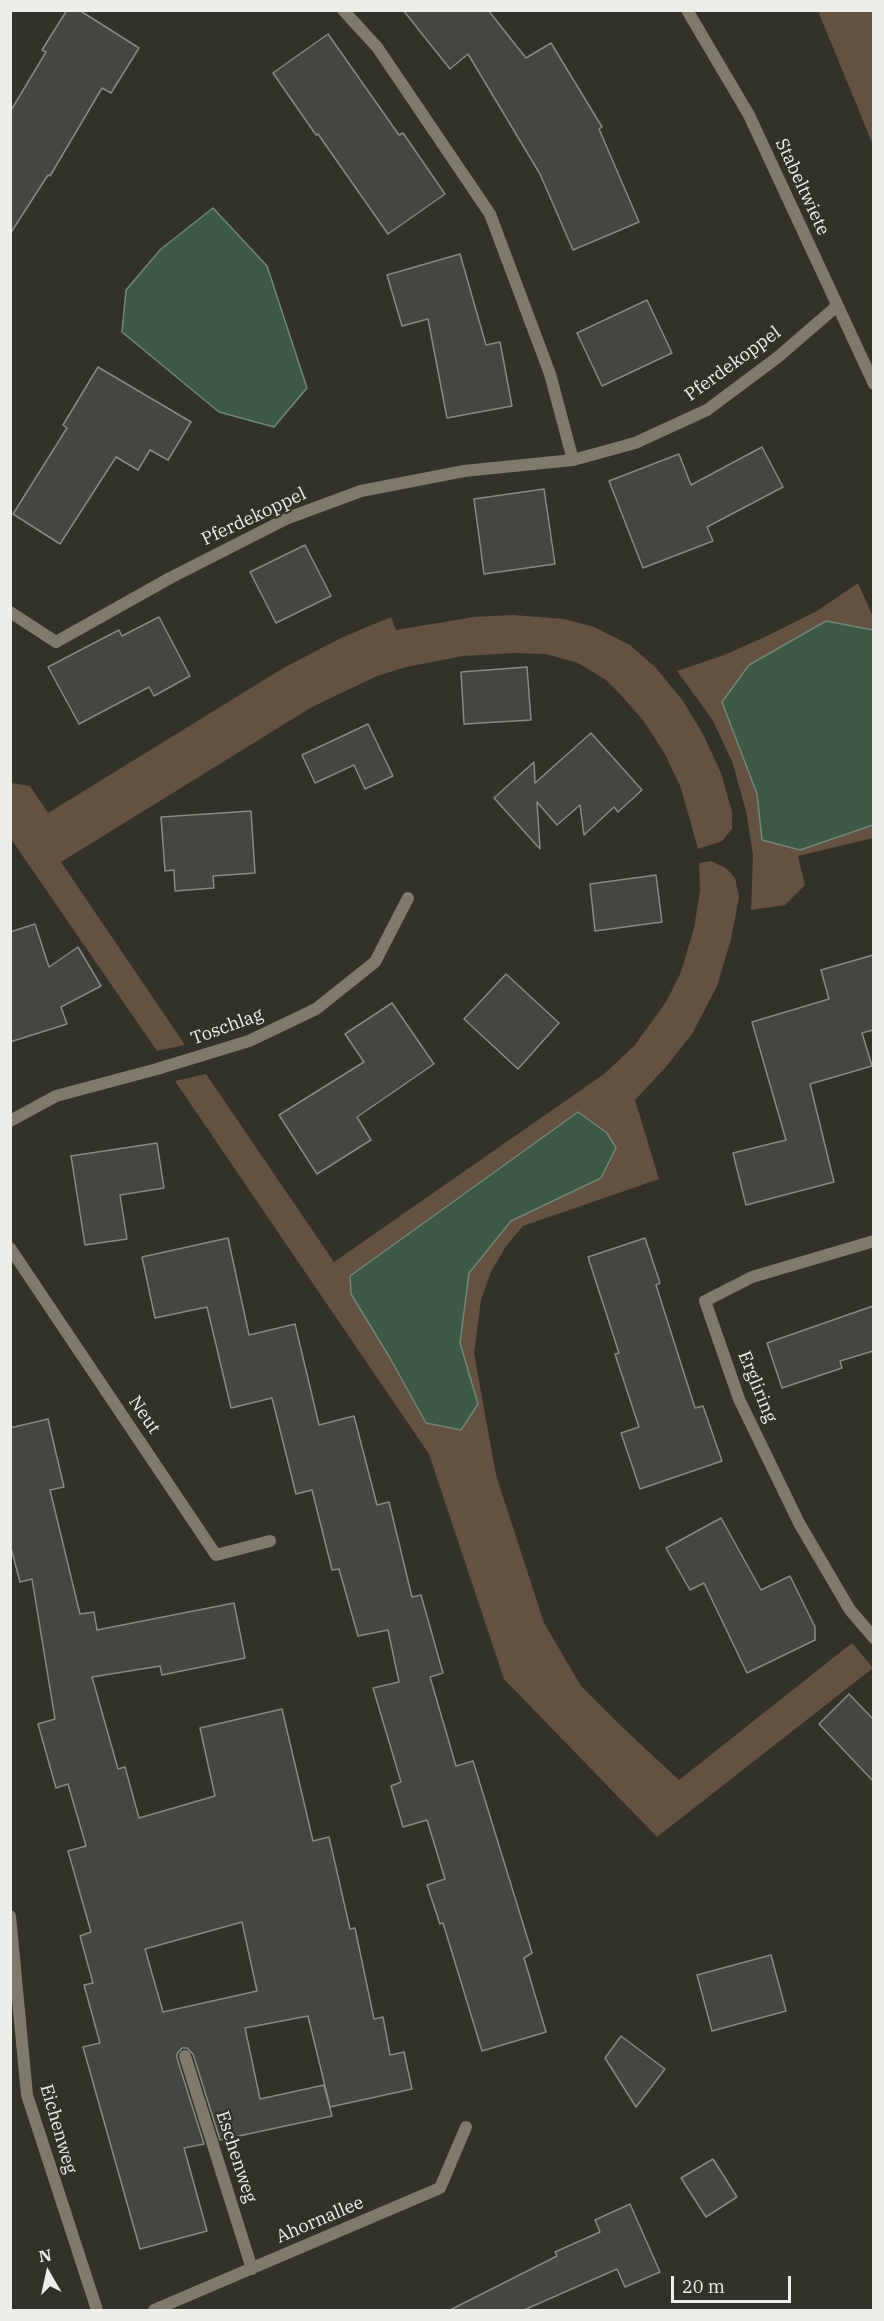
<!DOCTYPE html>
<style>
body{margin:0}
#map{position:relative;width:884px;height:2321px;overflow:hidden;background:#32322a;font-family:"IBM Plex Serif",serif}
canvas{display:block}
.frame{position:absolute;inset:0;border:12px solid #eeeee9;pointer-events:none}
.north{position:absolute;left:18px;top:2243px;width:60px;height:60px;-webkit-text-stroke:4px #32322a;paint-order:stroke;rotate:351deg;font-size:16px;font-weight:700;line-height:24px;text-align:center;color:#eeeee9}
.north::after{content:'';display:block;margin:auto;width:21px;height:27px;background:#eeeee9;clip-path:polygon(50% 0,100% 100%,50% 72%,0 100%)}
.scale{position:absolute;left:671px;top:2276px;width:120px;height:27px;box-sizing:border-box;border:3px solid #eeeee9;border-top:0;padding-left:8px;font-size:18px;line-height:21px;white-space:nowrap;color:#eeeee9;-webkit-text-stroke:4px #32322a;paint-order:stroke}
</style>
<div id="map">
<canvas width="884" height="2321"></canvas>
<div class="frame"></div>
<div class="north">N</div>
<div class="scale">20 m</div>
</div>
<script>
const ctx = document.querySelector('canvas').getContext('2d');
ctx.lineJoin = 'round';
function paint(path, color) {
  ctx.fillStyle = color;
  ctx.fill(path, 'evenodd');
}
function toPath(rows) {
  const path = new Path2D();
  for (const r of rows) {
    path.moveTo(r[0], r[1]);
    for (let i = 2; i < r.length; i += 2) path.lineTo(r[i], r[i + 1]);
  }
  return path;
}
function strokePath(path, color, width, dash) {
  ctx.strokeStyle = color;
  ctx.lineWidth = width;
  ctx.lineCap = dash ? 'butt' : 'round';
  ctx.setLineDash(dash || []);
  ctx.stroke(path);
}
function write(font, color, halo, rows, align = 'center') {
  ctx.font = font + ' "IBM Plex Serif",serif';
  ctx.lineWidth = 4.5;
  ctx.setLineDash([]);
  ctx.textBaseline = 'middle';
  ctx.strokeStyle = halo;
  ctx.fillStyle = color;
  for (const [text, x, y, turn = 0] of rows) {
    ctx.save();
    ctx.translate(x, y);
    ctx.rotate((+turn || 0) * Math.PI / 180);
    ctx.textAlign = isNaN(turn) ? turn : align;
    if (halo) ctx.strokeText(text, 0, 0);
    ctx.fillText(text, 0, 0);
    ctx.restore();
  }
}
const green = toPath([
 [818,11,873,11,873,145],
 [858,583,873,617,873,838,798,856,805,885,785,905,751,910,753,855,746,811,732,761,712,719,677,671,724,655,765,637,817,611],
 [513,615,564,619,594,627,630,645,656,668,683,701,703,734,721,773,732,812,732,829,722,841,698,849,681,788,665,754,643,720,620,694,606,680,578,663,546,654,513,653,463,656,406,667,377,676,312,707,61,862,185,1045,157,1051,11,839,11,783,30,786,48,813,285,667,343,637,391,617,396,630,474,617],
 [711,861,726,868,735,878,739,897,731,939,717,986,692,1034,665,1068,635,1100,659,1179,523,1226,506,1246,491,1272,481,1300,474,1353,496,1475,544,1623,581,1686,621,1726,679,1780,852,1643,873,1668,657,1837,504,1679,429,1454,175,1081,206,1074,334,1262,604,1074,634,1046,666,1002,681,972,694,928,700,891,699,863],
 [578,1112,601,1178,511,1221,469,1273,460,1343,426,1423,390,1358]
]);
const water = toPath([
 [213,208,267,266,307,388,274,427,219,412,122,332,126,290,161,249,213,208],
 [826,621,873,630,873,825,800,850,762,840,757,794,722,702,749,665,826,621],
 [578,1112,607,1133,616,1148,601,1178,511,1221,469,1273,460,1343,478,1404,461,1430,426,1423,390,1358,351,1294,350,1276,578,1112]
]);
const building = toPath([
 [67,10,79,10,139,48,111,93,102,88,50,176,48,175,10,234,10,112,46,52,42,50,67,10],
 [403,10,488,10,526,58,551,43,602,127,599,129,639,222,573,250,540,174,468,54,450,69,403,10],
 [328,34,399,135,403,133,445,194,388,234,318,134,316,135,273,73,328,34],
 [460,254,486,345,500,342,512,406,447,418,428,319,402,326,387,275,460,254],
 [647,300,672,353,602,386,577,333,647,300],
 [98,367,191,422,168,460,150,450,138,470,116,457,60,544,13,514,67,428,63,425,98,367],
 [762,447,783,487,707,527,713,541,643,568,609,481,679,454,691,485,762,447],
 [544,489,555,564,484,574,474,499,544,489],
 [305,545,331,596,276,623,250,572,305,545],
 [159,617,190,676,154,696,149,687,79,724,48,667,119,630,122,636,159,617],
 [527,667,531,720,464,724,461,672,527,667],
 [368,724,393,776,365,789,354,765,315,783,302,755,368,724],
 [591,733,642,790,618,812,614,807,584,835,580,805,557,825,537,802,540,849,494,798,534,762,535,783,591,733],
 [251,811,255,873,213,876,214,888,175,891,174,870,165,871,161,817,251,811],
 [656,875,662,922,595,931,590,884,656,875],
 [35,924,49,967,78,947,101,986,61,1007,67,1024,10,1042,10,932,35,924],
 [873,955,873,1030,862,1033,872,1066,810,1084,834,1182,746,1205,733,1153,786,1140,752,1022,829,999,821,970,873,955],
 [506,974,559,1023,518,1069,464,1019,506,974],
 [392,1003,434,1064,357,1117,371,1140,317,1174,279,1115,364,1062,345,1034,392,1003],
 [157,1143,164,1188,120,1195,127,1239,85,1245,71,1156,157,1143],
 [228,1238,249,1335,295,1324,319,1425,354,1416,377,1505,389,1502,412,1597,421,1595,443,1673,430,1677,456,1766,473,1761,532,1953,524,1958,546,2032,482,2051,443,1923,440,1924,427,1885,445,1879,427,1820,403,1827,391,1786,401,1782,373,1688,399,1682,388,1630,358,1636,339,1569,332,1570,312,1490,296,1494,272,1398,231,1408,207,1307,155,1318,142,1257,228,1238],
 [645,1238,660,1283,656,1285,695,1408,703,1406,722,1461,640,1489,621,1433,639,1427,615,1354,619,1353,588,1257,645,1238],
 [873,1306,873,1351,840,1361,842,1368,782,1388,767,1343,873,1306],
 [48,1419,64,1487,50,1490,80,1614,94,1612,97,1630,234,1603,245,1658,162,1675,160,1666,92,1677,118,1769,125,1767,139,1818,215,1796,200,1728,282,1709,313,1841,329,1837,350,1929,355,1928,374,2019,383,2017,390,2055,404,2052,412,2089,330,2107,308,2016,245,2028,260,2099,324,2085,332,2116,220,2140,193,2054,187,2048,182,2048,177,2054,177,2058,204,2144,184,2148,207,2231,140,2249,83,2047,100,2043,84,1985,93,1983,80,1936,91,1932,68,1851,86,1846,68,1784,56,1788,38,1724,55,1719,32,1579,20,1582,10,1544,10,1428,48,1419],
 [242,1922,257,1991,163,2012,145,1949,242,1922],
 [721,1518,761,1590,790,1576,815,1627,815,1640,747,1673,704,1583,690,1590,666,1548,721,1518],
 [849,1694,873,1719,873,1781,819,1724,849,1694],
 [771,1955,786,2011,712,2031,697,1975,771,1955],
 [621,2036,665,2069,636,2107,605,2058,621,2036],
 [713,2159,737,2197,706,2217,681,2178,713,2159],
 [630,2204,660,2272,625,2287,617,2269,524,2310,450,2310,557,2256,555,2252,600,2232,595,2220,630,2204]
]);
const street = toPath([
 [343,10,377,47,490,214,550,374,573,460],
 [687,10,749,115,874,384],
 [10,612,56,642,170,578,288,518,361,491,464,471,573,460,635,443,707,410,778,357,837,306],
 [10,1121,56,1096,157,1069,249,1041,316,1009,375,962,408,898],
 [874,1241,752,1277,705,1301,739,1399,799,1523,850,1610,874,1638],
 [10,1248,216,1555,270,1541],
 [10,1916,27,2095,97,2310],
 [185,2056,252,2269],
 [154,2310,440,2188,466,2127]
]);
const streetNames = [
 ["Stabeltwiete",802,187,65],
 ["Pferdekoppel",733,364,-36],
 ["Pferdekoppel",254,517,-25],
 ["Toschlag",227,1027,-20],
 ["Ergliring",757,1387,68],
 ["Neut",144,1415,56],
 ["Eichenweg",58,2129,74],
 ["Eschenweg",236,2157,72],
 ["Ahornallee",320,2220,-23]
];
paint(green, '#655140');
paint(water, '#3c5947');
strokePath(water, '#718678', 1.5);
paint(building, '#434740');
strokePath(building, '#858b82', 1.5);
strokePath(street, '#807a6d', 12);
write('18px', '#eeeee9', '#32322a', streetNames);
</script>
